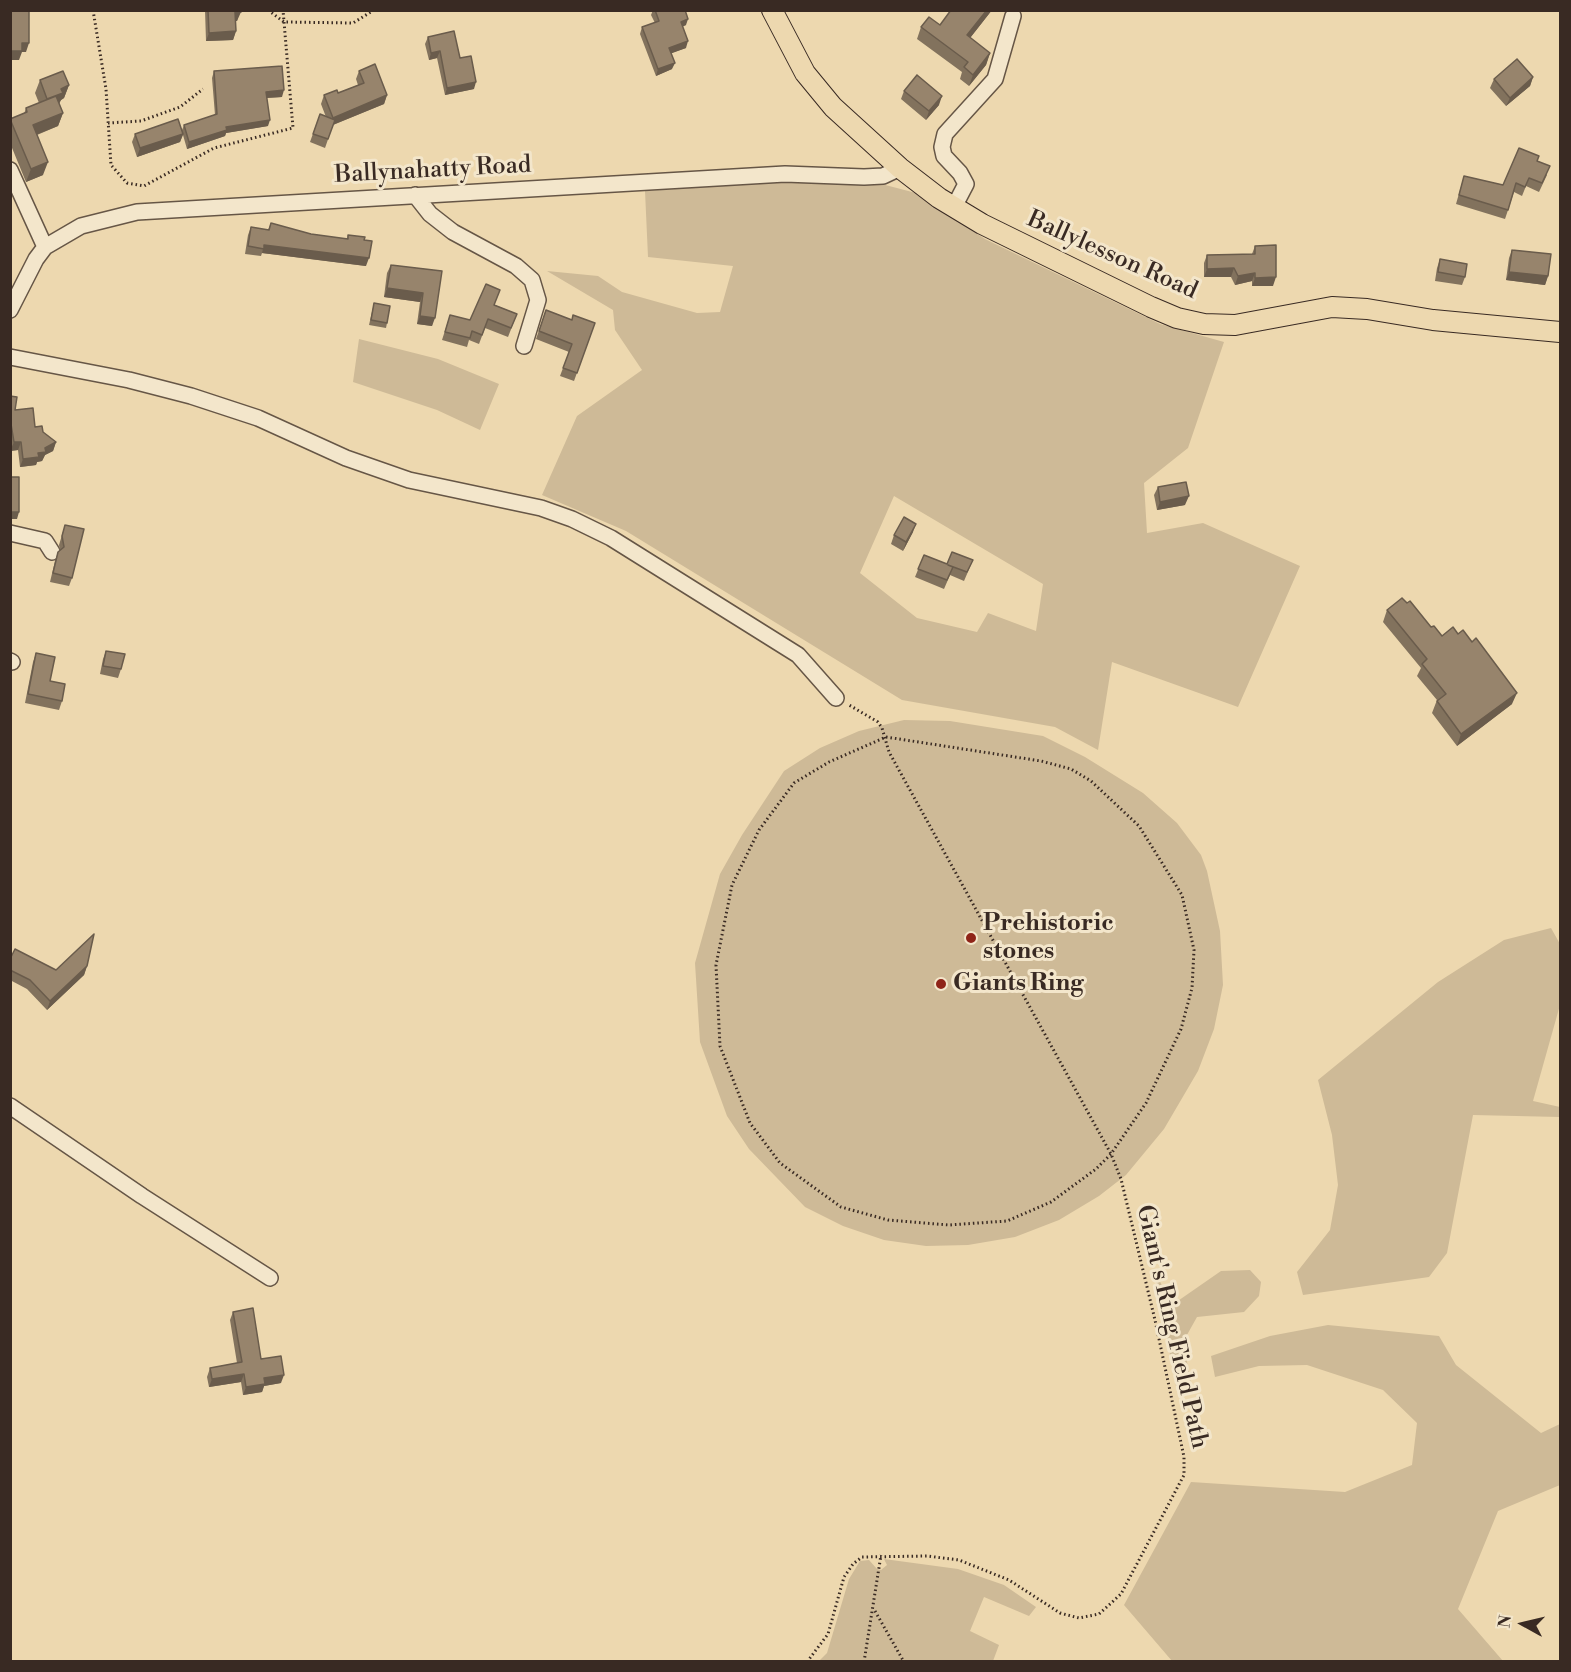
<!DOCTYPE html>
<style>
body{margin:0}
#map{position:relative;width:1571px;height:1672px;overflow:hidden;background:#edd8af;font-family:"Libre Bodoni",serif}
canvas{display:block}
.frame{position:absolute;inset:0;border:12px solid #392a23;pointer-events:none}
.north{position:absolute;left:1493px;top:1594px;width:60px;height:60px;-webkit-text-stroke:4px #f3e6cb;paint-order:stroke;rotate:278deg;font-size:16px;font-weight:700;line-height:24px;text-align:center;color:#392a23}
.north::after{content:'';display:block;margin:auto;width:21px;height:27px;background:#392a23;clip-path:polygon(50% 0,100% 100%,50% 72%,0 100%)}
</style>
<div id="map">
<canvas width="1571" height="1672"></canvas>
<div class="frame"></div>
<div class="north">N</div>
</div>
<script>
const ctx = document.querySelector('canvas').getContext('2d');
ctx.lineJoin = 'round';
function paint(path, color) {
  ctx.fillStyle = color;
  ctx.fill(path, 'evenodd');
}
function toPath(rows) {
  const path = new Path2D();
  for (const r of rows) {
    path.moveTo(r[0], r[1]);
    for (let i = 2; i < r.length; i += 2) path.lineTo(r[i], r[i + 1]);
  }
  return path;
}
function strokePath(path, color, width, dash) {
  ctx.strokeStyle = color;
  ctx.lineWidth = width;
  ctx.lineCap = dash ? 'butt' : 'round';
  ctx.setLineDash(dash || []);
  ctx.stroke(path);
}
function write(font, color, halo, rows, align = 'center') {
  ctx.font = font + ' "Libre Bodoni",serif';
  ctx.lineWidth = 6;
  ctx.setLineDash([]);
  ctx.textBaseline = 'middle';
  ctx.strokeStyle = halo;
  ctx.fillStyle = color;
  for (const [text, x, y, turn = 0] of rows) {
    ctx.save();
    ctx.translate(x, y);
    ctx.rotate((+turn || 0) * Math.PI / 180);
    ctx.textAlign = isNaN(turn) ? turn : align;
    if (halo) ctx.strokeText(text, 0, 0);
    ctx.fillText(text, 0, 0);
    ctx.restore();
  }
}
const green = toPath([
 [870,181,916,193,985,239,1160,324,1224,342,1188,448,1144,483,1147,533,1203,523,1300,566,1238,707,1112,662,1098,750,1055,727,902,700,626,531,542,495,577,416,642,370,615,330,613,310,547,271,598,276,622,292,697,313,720,312,733,266,648,257,645,191,779,182],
 [894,496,1043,584,1036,631,988,613,977,632,917,618,860,573],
 [359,339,438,359,499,384,480,430,437,410,353,382],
 [904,720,950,721,1043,736,1085,757,1143,793,1177,823,1201,855,1207,871,1220,931,1223,985,1214,1029,1198,1071,1164,1129,1126,1175,1099,1196,1059,1220,1015,1237,968,1245,926,1246,884,1240,843,1226,805,1207,749,1149,727,1116,700,1042,695,963,720,874,742,835,784,771,820,748,859,731],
 [1551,928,1560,944,1560,1005,1533,1101,1560,1107,1560,1117,1473,1115,1447,1253,1429,1277,1303,1295,1297,1272,1330,1230,1338,1185,1332,1135,1318,1080,1438,982,1504,940],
 [1154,1270,1172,1305,1221,1271,1250,1270,1261,1282,1259,1296,1244,1312,1197,1317,1183,1342,1191,1382,1176,1386],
 [1328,1325,1439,1336,1456,1365,1541,1433,1560,1424,1560,1485,1498,1511,1458,1609,1503,1661,1172,1661,1124,1605,1191,1482,1345,1492,1412,1465,1417,1423,1383,1390,1307,1365,1259,1366,1215,1377,1211,1356,1270,1336],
 [884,1559,958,1569,1004,1585,1036,1607,1029,1616,984,1597,970,1631,999,1645,993,1661,819,1661,827,1653,849,1579,860,1561,869,1560,877,1569,881,1570,887,1565]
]);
const path = toPath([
 [93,10,106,89,111,165,127,183,144,186,214,148,293,128,283,10],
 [268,10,284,22,353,23,374,10],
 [108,123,141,121,180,107,203,89],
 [886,737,1041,761,1071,769,1091,781,1139,826,1182,895,1194,950,1192,988,1181,1029,1146,1103,1111,1154,1096,1169,1051,1202,1007,1221,949,1225,888,1220,841,1207,780,1163,750,1123,720,1046,716,965,732,885,759,830,794,783,829,762,886,737],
 [875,1611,904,1662],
 [807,1662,828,1634,844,1577,853,1564,862,1557,927,1556,959,1560,1009,1580,1060,1613,1079,1618,1099,1614,1121,1594,1184,1475,1184,1457,1155,1320,1121,1179,1111,1154,889,752,882,728,878,722,849,705],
 [864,1662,881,1555]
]);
const minor = toPath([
 [10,170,45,247],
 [415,195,430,214,453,232,516,266,532,280,538,300,524,346],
 [954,207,966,184,960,173,944,156,942,147,945,134,995,79,1013,16],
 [10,310,36,259,45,247,81,226,137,212,785,174,864,177,883,176,900,168],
 [10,357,129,380,191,396,258,418,346,458,409,480,541,508,572,519,611,538,798,655,836,698],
 [10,533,45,541,52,552],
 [10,661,12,662],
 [10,1106,142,1196,270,1278]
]);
const major = toPath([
 [772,10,805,73,833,107,900,168,939,198,982,224,1151,307,1177,318,1204,324,1235,325,1332,307,1367,309,1433,320,1560,332]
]);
const wall = toPath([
 [205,10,240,10,237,21,235,21,236,31,233,40,206,41],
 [653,10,685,10,686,25,682,27,686,48,671,53,672,69,656,76,640,34,642,27,655,23,651,15],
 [950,10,992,10,970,38,990,53,986,65,969,86,960,79,962,72,917,39,921,27,940,25,951,11],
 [428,37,460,58,474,89,445,95,437,58,429,60,425,44],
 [214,71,282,97,267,98,268,126,226,133,225,136,187,149,183,135,180,142,137,157,132,142,135,134,182,130,184,125,215,115,212,78],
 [359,71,387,95,384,104,333,125,325,148,310,142,320,114,326,117,321,104,324,95,338,93,358,85,356,79],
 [1533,77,1530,86,1506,106,1490,88,1494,79],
 [40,80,69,85,64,98,61,100,59,103,63,113,58,126,37,135,43,175,26,182,10,143,10,119,24,114,26,108,39,103,35,93],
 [904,91,939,105,926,120,901,99],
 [1537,161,1547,175,1539,192,1526,186,1522,196,1514,192,1505,219,1456,204,1464,176,1503,185],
 [271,223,311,234,347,239,348,235,364,240,366,266,262,253,261,256,245,254,248,235,251,227,268,230],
 [1255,246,1273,286,1252,286,1252,281,1235,285,1231,277,1204,277,1204,263,1207,255,1252,254],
 [1512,250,1548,276,1545,285,1506,280,1509,258],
 [1440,259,1465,277,1462,285,1435,281,1437,268],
 [391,265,442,271,432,326,417,324,420,302,384,297,387,273],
 [374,303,387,323,386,328,369,325],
 [495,305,517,314,508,337,485,328,479,344,469,340,467,347,442,340,450,315,470,320],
 [546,310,572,320,595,323,574,381,560,376,569,352,536,339],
 [10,396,15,410,35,427,56,442,53,451,45,455,42,461,37,462,36,465,20,467,18,450,10,451],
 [1158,487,1185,505,1157,510,1154,495],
 [65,525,72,578,69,586,50,582,55,561,58,552,60,551,59,545],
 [913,532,903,551,891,544,894,535],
 [924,555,947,564,973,560,964,581,950,575,944,589,915,577],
 [1407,603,1431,627,1442,636,1512,704,1457,746,1432,713,1437,700,1417,676,1421,668,1383,622,1387,610],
 [106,651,121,669,118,678,100,674,103,659],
 [36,653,50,681,62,701,59,710,25,703,33,662],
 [10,959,56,970,87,966,84,975,47,1010,27,989,10,980],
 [233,1312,261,1359,281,1383,264,1386,262,1392,243,1395,241,1382,209,1387,207,1377,210,1368,237,1363,230,1320]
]);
const shadedWall = toPath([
 [987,10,992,10,963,47,967,35],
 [235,12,241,12,237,21,232,21],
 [688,19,686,25,678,28,681,22],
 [236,31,233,40,206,41,209,33],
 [688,41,686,48,667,55,669,48],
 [22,43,29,43,26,52,22,52,19,60,10,60,10,51],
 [440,51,437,58,429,60,431,53],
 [990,53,986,65,969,86,973,75],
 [675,63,672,69,656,76,658,69],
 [1533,77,1530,86,1506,106,1510,98],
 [476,82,474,89,445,95,447,88],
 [69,85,64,98,61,100,58,106,43,112,61,89],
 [284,90,282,97,264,98,266,92],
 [387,95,384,104,330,126,333,118],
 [942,96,939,105,926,120,929,111],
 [63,113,58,126,28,138,33,125],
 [270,120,268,126,226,133,225,136,187,149,189,142,226,127],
 [183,134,180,142,137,157,140,148],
 [48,162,43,175,26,182,31,169],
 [264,245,369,258,366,266,262,253],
 [1234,268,1231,277,1204,277,1207,269],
 [1509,272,1548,276,1545,285,1506,280],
 [1255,273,1252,281,1235,285,1238,276],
 [1276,277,1273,286,1252,286,1255,278],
 [387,288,423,293,420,302,384,297],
 [420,316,435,318,432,326,417,324],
 [14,442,21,442,18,450,10,451],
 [56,442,53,451,45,455,42,461,37,462,36,465,20,467,23,459,38,453,45,448],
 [1189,496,1185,505,1157,510,1160,502],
 [10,512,19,512,17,519,10,519],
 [916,524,913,532,903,551,906,542],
 [1517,693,1512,704,1457,746,1461,734],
 [87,966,84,975,47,1010,50,1001],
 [244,1374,241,1382,209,1387,212,1379],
 [284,1375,281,1383,264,1386,262,1392,243,1395,246,1387,264,1378]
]);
const building = toPath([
 [10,10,29,10,29,43,22,43,22,51,10,51,10,10],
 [208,10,240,10,241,12,235,12,236,31,209,33,208,10],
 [655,10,685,10,688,19,681,22,688,41,669,48,675,63,658,69,642,27,659,21,655,10],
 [951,10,987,10,967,35,990,53,973,75,964,67,968,62,921,27,929,17,940,25,951,10],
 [454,31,460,58,471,56,476,82,447,88,440,51,431,53,428,37,454,31],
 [1517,59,1533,77,1510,98,1494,79,1517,59],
 [375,64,387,95,333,118,324,95,337,90,338,93,364,83,359,71,375,64],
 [282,66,284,90,266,92,270,120,226,127,227,130,189,142,184,125,217,114,214,71,282,66],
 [63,71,69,85,61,89,63,93,47,99,40,80,63,71],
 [917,75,942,96,929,111,904,91,917,75],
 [56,96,63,113,33,125,48,162,31,169,10,119,27,112,26,108,56,96],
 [320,114,335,120,328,139,313,134,320,114],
 [178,119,183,134,140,148,135,134,178,119],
 [1519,148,1539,156,1537,161,1550,166,1542,183,1529,178,1525,187,1516,183,1508,210,1459,195,1464,176,1503,185,1519,148],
 [271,223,311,234,348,239,348,235,365,237,364,240,372,241,369,258,264,245,264,249,248,246,251,227,269,230,271,223],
 [1276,245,1276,277,1255,278,1255,273,1238,276,1234,268,1207,269,1207,255,1255,254,1255,246,1276,245],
 [1512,250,1551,254,1548,276,1509,272,1512,250],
 [1440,259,1467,264,1465,277,1438,272,1440,259],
 [391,265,442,271,435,318,420,316,423,293,387,288,391,265],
 [486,284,500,290,494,305,517,314,511,328,488,319,482,335,472,331,470,338,445,332,450,315,470,320,486,284],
 [374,303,390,306,387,323,371,320,374,303],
 [546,310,572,320,573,315,595,323,577,373,563,368,572,344,539,331,546,310],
 [10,396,17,397,15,410,33,408,35,427,42,426,43,432,56,442,45,448,46,452,38,453,39,457,23,459,21,442,14,442,10,418,10,396],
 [10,477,19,477,19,512,10,512,10,477],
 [1186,482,1189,496,1160,502,1158,487,1186,482],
 [904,517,916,524,906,542,894,535,904,517],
 [65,525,84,529,72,578,53,573,58,552,64,547,62,536,65,525],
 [952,552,973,560,967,572,948,565,953,567,947,580,918,569,924,555,947,564,952,552],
 [1402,598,1407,603,1410,601,1431,627,1434,626,1442,636,1453,627,1458,634,1463,630,1472,642,1476,638,1517,693,1461,734,1437,701,1446,694,1422,664,1427,659,1387,610,1402,598],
 [106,651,125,654,121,669,103,666,106,651],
 [36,653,55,657,50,681,65,684,62,701,28,694,36,653],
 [94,934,87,966,50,1001,30,980,10,970,10,959,15,949,56,970,94,934],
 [253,1308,261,1359,281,1356,284,1375,264,1378,265,1384,246,1387,244,1374,212,1379,210,1368,242,1362,233,1312,253,1308]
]);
const markers = [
 [971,938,6,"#8f2418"],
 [941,984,6,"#8f2418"]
];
const streetNames = [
 ["Ballynahatty Road",433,171,-3],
 ["Ballylesson Road",1112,256,24],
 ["Giant's Ring Field Path",1171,1327,77]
];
const poiNames = [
 ["Prehistoric",983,924],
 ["stones",983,952],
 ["Giants Ring",953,984]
];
paint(green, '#ceba97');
strokePath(minor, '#665646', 18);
strokePath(major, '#392a23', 22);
strokePath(path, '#392a23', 3, [1.5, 3]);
strokePath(minor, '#f3e6cb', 15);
strokePath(major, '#edd8af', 20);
paint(wall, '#82725d');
paint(shadedWall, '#6a5c4c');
paint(building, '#97846c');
strokePath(building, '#6a5c4c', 1.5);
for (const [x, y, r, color] of markers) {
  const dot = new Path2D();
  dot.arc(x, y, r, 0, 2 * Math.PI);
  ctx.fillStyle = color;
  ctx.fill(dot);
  strokePath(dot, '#f3e6cb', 2);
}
write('24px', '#392a23', '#f3e6cb', streetNames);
write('bold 24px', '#392a23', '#f3e6cb', poiNames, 'left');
</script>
